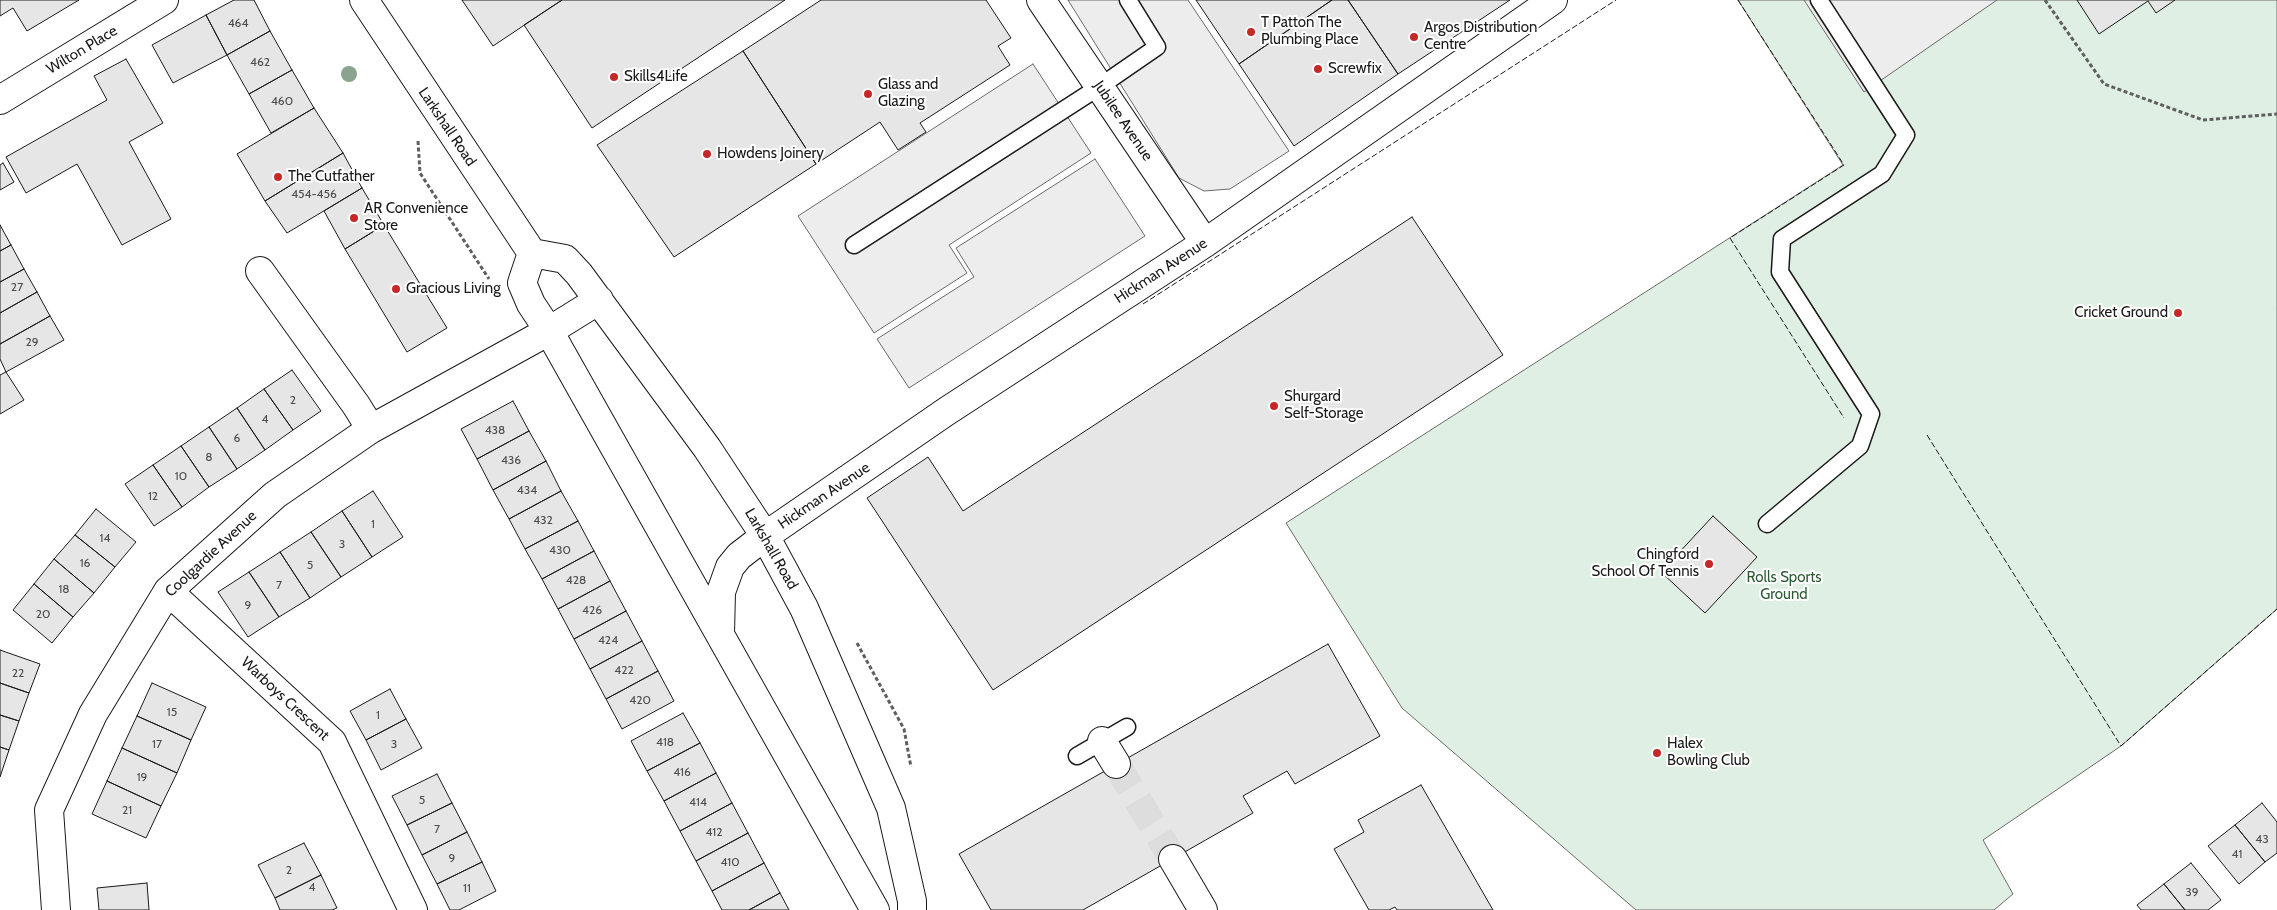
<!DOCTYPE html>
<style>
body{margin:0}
canvas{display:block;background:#fff}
</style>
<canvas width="2277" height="910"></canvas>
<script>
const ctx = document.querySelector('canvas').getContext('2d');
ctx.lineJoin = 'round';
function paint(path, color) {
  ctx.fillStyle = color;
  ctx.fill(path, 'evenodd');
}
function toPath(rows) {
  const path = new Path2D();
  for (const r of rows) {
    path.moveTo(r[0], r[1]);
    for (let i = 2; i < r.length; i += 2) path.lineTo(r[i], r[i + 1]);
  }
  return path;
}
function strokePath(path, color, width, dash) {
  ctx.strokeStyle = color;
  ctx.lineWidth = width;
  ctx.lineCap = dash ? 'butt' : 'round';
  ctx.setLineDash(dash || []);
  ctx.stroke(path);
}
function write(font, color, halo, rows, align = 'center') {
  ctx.font = font + ' Cabin,sans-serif';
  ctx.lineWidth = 4;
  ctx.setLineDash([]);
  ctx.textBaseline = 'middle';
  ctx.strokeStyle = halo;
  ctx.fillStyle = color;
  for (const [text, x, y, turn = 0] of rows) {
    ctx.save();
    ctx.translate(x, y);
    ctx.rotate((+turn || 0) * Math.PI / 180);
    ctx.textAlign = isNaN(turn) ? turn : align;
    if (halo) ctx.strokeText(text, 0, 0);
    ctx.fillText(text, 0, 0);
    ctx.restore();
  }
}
const green = toPath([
 [1738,0,2277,0,2277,609,2121,746,1983,840,2013,894,1994,910,1636,910,1402,708,1286,523,1843,165,1738,0]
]);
const parking = toPath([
 [1068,0,1188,0,1289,151,1230,189,1204,191,1179,178,1068,0],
 [1804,0,1997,0,1864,92,1804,0],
 [1033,64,1091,153,949,245,967,273,874,333,798,216,1033,64],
 [1095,159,1145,236,909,388,877,339,974,277,956,248,1095,159]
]);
const building = toPath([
 [0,0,79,0,27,31,13,8,0,16,0,0],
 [234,0,254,0,270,31,227,55,206,15,234,0],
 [462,0,562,0,493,46,462,0],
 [562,0,785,0,592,128,524,25,562,0],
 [821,0,986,0,1011,38,998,46,1010,65,920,123,926,132,898,150,880,122,816,164,743,51,821,0],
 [1196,0,1332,0,1239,64,1196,0],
 [1332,0,1348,0,1398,74,1294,146,1239,64,1332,0],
 [1348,0,1510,0,1398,74,1348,0],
 [2077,0,2175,0,2156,13,2148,1,2099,34,2077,0],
 [206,15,227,55,173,83,152,45,206,15],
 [270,31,292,70,249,94,227,55,270,31],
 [743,51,816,164,674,257,597,145,743,51],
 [126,59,163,123,129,142,171,219,122,245,77,164,26,193,6,157,107,100,94,76,126,59],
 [292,70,314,108,271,133,249,94,292,70],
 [314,108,343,153,265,201,237,154,314,108],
 [343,153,362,188,287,233,265,201,343,153],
 [3,163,14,182,0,190,0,165,3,163],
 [362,188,384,225,345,249,324,211,362,188],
 [1412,217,1503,355,993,690,867,498,928,457,963,511,1412,217],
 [0,225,11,245,0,251,0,225],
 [384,225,447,328,407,352,345,249,384,225],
 [11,245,24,269,0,282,0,251,11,245],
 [24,269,37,292,0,313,0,282,24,269],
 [37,292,50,316,0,344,0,313,37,292],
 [50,316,64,340,6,372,0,359,0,344,50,316],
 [292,370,321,411,293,430,264,389,292,370],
 [6,372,24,400,0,414,0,375,6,372],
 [264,389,293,430,265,450,237,408,264,389],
 [513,401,529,431,477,459,461,429,513,401],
 [237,408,265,450,237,469,209,427,237,408],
 [209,427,237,469,209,487,181,446,209,427],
 [529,431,546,461,493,490,477,459,529,431],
 [181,446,209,487,182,507,153,465,181,446],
 [546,461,561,491,509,519,493,490,546,461],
 [153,465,182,507,154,526,125,484,153,465],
 [373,491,403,537,372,557,342,511,373,491],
 [561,491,578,521,525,549,509,519,561,491],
 [96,509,136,542,115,567,75,535,96,509],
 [342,511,372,557,341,577,311,532,342,511],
 [1713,516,1757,557,1705,613,1661,572,1713,516],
 [578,521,594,551,542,579,525,549,578,521],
 [311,532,341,577,310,598,280,552,311,532],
 [75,535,115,567,94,593,54,559,75,535],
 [594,551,610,581,558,609,542,579,594,551],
 [280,552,310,598,279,617,249,572,280,552],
 [54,559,94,593,73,617,34,584,54,559],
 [249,572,279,617,248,637,218,592,249,572],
 [610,581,626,611,574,639,558,609,610,581],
 [34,584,73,617,52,643,13,610,34,584],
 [626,611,642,641,590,669,574,639,626,611],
 [642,641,658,671,606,699,590,669,642,641],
 [1328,644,1380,736,1295,784,1287,771,1243,796,1253,813,1083,910,991,910,959,854,1328,644],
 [0,650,40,664,29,693,0,683,0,650],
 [658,671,674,701,622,729,606,699,658,671],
 [0,683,29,693,19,721,0,715,0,683],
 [152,683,206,707,191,740,137,716,152,683],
 [390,689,406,719,366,740,350,711,390,689],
 [683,713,700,743,647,771,631,741,683,713],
 [0,715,19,721,9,750,0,747,0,715],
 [137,716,191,740,177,773,122,748,137,716],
 [406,719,422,748,381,770,366,740,406,719],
 [700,743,716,773,664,801,647,771,700,743],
 [0,747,9,750,0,777,0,747],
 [122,748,177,773,161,806,107,781,122,748],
 [716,773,732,803,680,831,664,801,716,773],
 [437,774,452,803,407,825,392,796,437,774],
 [107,781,161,806,146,838,92,814,107,781],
 [1421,785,1493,910,1397,910,1395,907,1389,910,1369,910,1334,849,1364,832,1358,820,1421,785],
 [452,803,467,832,422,855,407,825,452,803],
 [732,803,748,833,696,861,680,831,732,803],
 [2262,803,2277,822,2277,853,2265,862,2235,825,2262,803],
 [2235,825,2265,862,2239,884,2208,846,2235,825],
 [467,832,482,862,437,884,422,855,467,832],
 [748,833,764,863,712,891,696,861,748,833],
 [304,843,321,875,275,898,258,865,304,843],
 [482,862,496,891,459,910,450,910,437,884,482,862],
 [764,863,780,893,749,910,722,910,712,891,764,863],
 [2191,863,2221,900,2208,910,2185,910,2164,884,2191,863],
 [321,875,337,908,332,910,280,910,275,898,321,875],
 [147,883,149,910,99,910,97,888,147,883],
 [2164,884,2185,910,2141,910,2137,905,2164,884],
 [780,893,789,910,749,910,780,893]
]);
const minorTunnel = toPath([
 [1116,764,1173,859]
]);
const path = toPath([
 [2045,0,2104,84,2203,120,2277,114],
 [418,141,420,173,489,279],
 [857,643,904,729,911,767]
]);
const service = toPath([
 [854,245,1099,87,1157,47,1128,0],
 [1767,524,1860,446,1871,414,1780,272,1782,239,1882,174,1906,135,1819,0],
 [1077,756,1127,727]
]);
const minor = toPath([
 [1041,0,1205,243],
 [0,100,164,0],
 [260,271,356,405,371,429],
 [765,536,947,411,1205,243,1553,0],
 [168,591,332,742,413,910],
 [1102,741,1116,764],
 [1173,859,1203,910],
 [56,910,49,810,93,714,168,591,275,495,371,429,549,331]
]);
const secondary = toPath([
 [364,0,532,253,565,259,579,274,707,448,765,536,804,608,891,808,912,901,912,910],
 [532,253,522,283,531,304,549,331,875,910],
 [549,331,599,300],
 [720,634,721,592,730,567,739,556,765,536]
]);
const fence = toPath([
 [1738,0,1844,165,1730,238,1844,418],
 [1143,304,1616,0],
 [1927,435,2121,746,2277,609]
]);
const trees = [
 [349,74]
];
const markers = [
 [1251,32,5,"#c62828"],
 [1414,37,5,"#c62828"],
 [1318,69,5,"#c62828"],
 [614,77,5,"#c62828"],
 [868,94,5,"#c62828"],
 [707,154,5,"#c62828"],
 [278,177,5,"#c62828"],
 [354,218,5,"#c62828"],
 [396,289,5,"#c62828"],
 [2178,313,5,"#c62828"],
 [1274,406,5,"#c62828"],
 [1709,564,5,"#c62828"],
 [1657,753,5,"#c62828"]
];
const numberNames = [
 ["464",238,23],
 ["462",260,62],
 ["460",282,101],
 ["454-456",314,194],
 ["27",17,287],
 ["29",32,342],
 ["2",293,400],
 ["4",265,419],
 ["438",495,430],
 ["6",237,438],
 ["8",209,457],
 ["436",511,460],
 ["10",181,476],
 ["434",527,490],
 ["12",153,496],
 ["432",543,520],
 ["1",373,524],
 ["14",105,538],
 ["3",342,544],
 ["430",560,550],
 ["16",85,563],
 ["5",310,565],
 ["428",576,580],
 ["7",279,585],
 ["18",64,589],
 ["9",248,605],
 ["426",592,610],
 ["20",43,614],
 ["424",608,640],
 ["422",624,670],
 ["22",18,673],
 ["420",640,700],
 ["15",172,712],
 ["1",378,715],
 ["418",665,742],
 ["17",157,744],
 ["3",394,744],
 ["416",682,772],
 ["19",142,777],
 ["5",422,800],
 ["414",698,802],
 ["21",127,810],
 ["7",437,829],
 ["412",714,832],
 ["43",2262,839],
 ["41",2237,854],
 ["9",452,858],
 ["410",730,862],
 ["2",289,870],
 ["4",312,887],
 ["11",467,888],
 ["39",2192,892]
];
const poiNames = [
 ["T Patton The",1261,23],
 ["Plumbing Place",1261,40],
 ["Argos Distribution",1424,28],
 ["Centre",1424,45],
 ["Screwfix",1328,69],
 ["Skills4Life",624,77],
 ["Glass and",878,85],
 ["Glazing",878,102],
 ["Howdens Joinery",717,154],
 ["The Cutfather",288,177],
 ["AR Convenience",364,209],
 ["Store",364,226],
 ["Gracious Living",406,289],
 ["Cricket Ground",2168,313,"right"],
 ["Shurgard",1284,397],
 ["Self-Storage",1284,414],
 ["Chingford",1699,555,"right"],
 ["School Of Tennis",1699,572,"right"],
 ["Halex",1667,744],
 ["Bowling Club",1667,761]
];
const streetNames = [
 ["Wilton Place",82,50,-31],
 ["Jubilee Avenue",1123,121,56],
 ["Larkshall Road",447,127,56],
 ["Hickman Avenue",1161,271,-33],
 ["Hickman Avenue",824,496,-34],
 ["Larkshall Road",771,549,60],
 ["Coolgardie Avenue",211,554,-43],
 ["Warboys Crescent",285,699,43]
];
const parkNames = [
 ["Rolls Sports",1784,578],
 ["Ground",1784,595]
];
paint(green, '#e0efe3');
strokePath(green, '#6a6a6a', 1);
paint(parking, '#ededed');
strokePath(parking, '#6a6a6a', 1);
paint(building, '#e6e6e6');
strokePath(building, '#1a1a1a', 1);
strokePath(minorTunnel, '#ddd', 28, [28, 14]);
strokePath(service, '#1a1a1a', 19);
strokePath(minor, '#1a1a1a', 30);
strokePath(secondary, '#1a1a1a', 30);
strokePath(path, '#5f5f5f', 3, [4, 2.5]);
strokePath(service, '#fff', 16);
strokePath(minor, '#fff', 28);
strokePath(secondary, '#fff', 28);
strokePath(fence, '#1a1a1a', 1, [6, 2.5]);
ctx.fillStyle = '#8aa48f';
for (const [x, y] of trees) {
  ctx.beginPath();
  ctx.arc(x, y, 8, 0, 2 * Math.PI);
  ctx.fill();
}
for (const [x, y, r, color] of markers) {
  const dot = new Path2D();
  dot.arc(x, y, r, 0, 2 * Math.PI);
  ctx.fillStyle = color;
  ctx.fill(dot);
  strokePath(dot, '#fff', 2);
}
write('12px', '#4d4d4d', null, numberNames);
write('15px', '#1a1a1a', '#fff', poiNames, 'left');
write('15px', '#1a1a1a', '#fff', streetNames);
write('15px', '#2b5a34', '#fff', parkNames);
</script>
